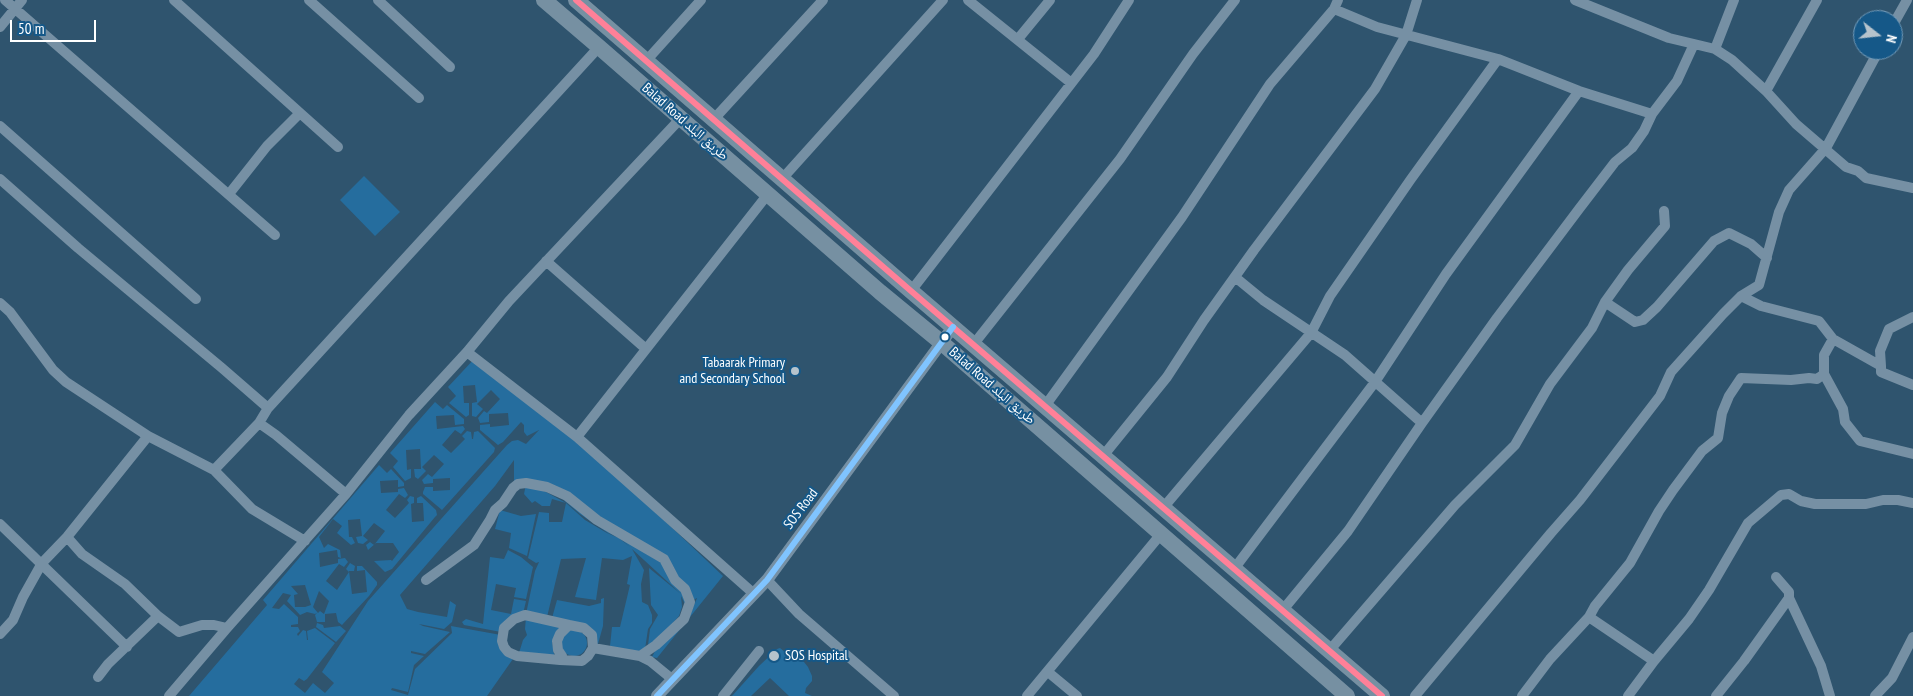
<!DOCTYPE html>
<meta charset="utf-8">
<style>
body{margin:0}
#map{position:relative;width:1913px;height:696px;overflow:hidden;background:#2f546e;font-family:"PT Sans Narrow",sans-serif}
canvas{display:block}
.north{position:absolute;left:1853px;top:10px;width:50px;height:50px;box-sizing:border-box;background:#155888;border:1px solid #739bb8;border-radius:50%;rotate:106deg;font-size:14px;font-weight:700;line-height:20px;text-align:center;color:#fff}
.north::after{content:'';display:block;margin:auto;width:18px;height:22px;background:#b6c3cc;clip-path:polygon(50% 0,100% 100%,50% 72%,0 100%)}
.scale{position:absolute;left:10px;top:20px;width:86px;height:22px;box-sizing:border-box;border:2px solid #fff;border-top:0;padding-left:6px;font-size:15px;line-height:18px;white-space:nowrap;color:#fff;-webkit-text-stroke:4px #155888;paint-order:stroke}
</style>
<div id="map">
<canvas width="1913" height="696"></canvas>
<div class="north">N</div>
<div class="scale">50 m</div>
</div>
<script>
const ctx = document.querySelector('canvas').getContext('2d');
ctx.lineJoin = 'round';
function paint(path, color) {
  ctx.fillStyle = color;
  ctx.fill(path, 'evenodd');
}
function toPath(rows) {
  const path = new Path2D();
  for (const r of rows) {
    if (r.length === 3) {
      path.moveTo(r[0] + r[2], r[1]);
      path.arc(r[0], r[1], r[2], 0, 2 * Math.PI);
      continue;
    }
    path.moveTo(r[0], r[1]);
    for (let i = 2; i < r.length; i += 2) path.lineTo(r[i], r[i + 1]);
  }
  return path;
}
function strokePath(path, color, width, dash) {
  ctx.strokeStyle = color;
  ctx.lineWidth = width;
  ctx.lineCap = dash ? 'butt' : 'round';
  ctx.setLineDash(dash || []);
  ctx.stroke(path);
}
function write(font, color, halo, rows, align = 'center') {
  ctx.font = font + ' "PT Sans Narrow","Noto Naskh Arabic",sans-serif';
  ctx.lineWidth = 4;
  ctx.setLineDash([]);
  ctx.textBaseline = 'middle';
  ctx.strokeStyle = halo;
  ctx.fillStyle = color;
  for (const [text, x, y, turn = 0] of rows) {
    ctx.save();
    ctx.translate(x, y);
    ctx.rotate((+turn || 0) * Math.PI / 180);
    ctx.textAlign = isNaN(turn) ? turn : align;
    if (halo) ctx.strokeText(text, 0, 0);
    ctx.fillText(text, 0, 0);
    ctx.restore();
  }
}
const green = toPath([
 [364,176,400,212,375,236,340,200],
 [476,357,522,397,553,415,723,576,657,658,652,657,655,651,689,617,697,598,685,604,681,596,682,607,679,616,653,645,648,645,650,629,658,615,651,605,649,568,681,594,632,549,644,570,641,584,642,602,648,605,652,615,652,623,648,629,644,656,615,650,610,646,612,627,620,627,630,585,627,584,632,556,623,560,602,558,596,600,575,597,586,558,561,559,547,617,526,614,535,571,539,562,536,563,528,558,539,512,549,513,549,522,562,522,566,503,552,499,550,506,542,506,535,501,532,503,524,494,526,484,546,492,566,503,585,520,607,533,619,538,630,547,619,537,608,533,580,514,559,496,532,484,514,482,514,460,495,486,400,595,407,609,418,612,447,617,450,601,456,605,452,622,444,629,419,624,423,626,450,632,425,654,411,651,411,653,424,656,414,665,408,692,392,688,391,690,408,695,415,669,452,633,451,626,501,635,501,641,505,650,512,656,515,656,487,696,189,696,267,605,263,600,379,465,387,473,391,469,404,483,404,486,398,487,398,480,380,481,381,493,398,492,398,489,404,488,408,495,405,498,399,494,386,510,395,518,409,503,407,500,410,496,414,497,414,503,411,504,412,522,424,521,423,503,417,503,417,498,421,496,436,510,437,515,435,517,392,569,385,572,374,561,391,560,392,561,399,552,393,543,376,543,368,550,366,545,370,542,374,545,385,531,374,523,363,536,368,540,363,544,358,543,356,537,362,536,360,519,348,520,349,537,352,537,355,543,351,545,337,533,342,526,333,519,319,537,324,548,328,544,340,550,341,558,338,557,337,550,319,553,320,567,338,563,338,559,345,558,348,562,344,567,339,564,326,581,337,590,349,572,346,569,350,563,355,566,354,571,349,571,352,594,367,592,365,570,357,571,357,566,362,566,377,582,377,585,369,596,342,625,338,622,336,613,325,614,325,622,317,622,315,615,317,613,315,614,307,612,300,615,287,601,291,595,283,593,272,608,279,609,284,604,298,617,298,624,291,625,291,627,298,627,300,631,297,634,298,636,303,630,306,631,307,640,308,640,307,631,315,628,335,643,307,679,304,681,299,678,294,684,305,693,313,683,325,693,334,683,322,672,368,601,507,445,512,441,518,440,526,444,539,430,527,436,524,432,524,425,521,422,503,442,498,445,480,430,480,425,490,424,490,427,509,425,508,413,489,414,489,422,480,423,478,418,484,411,487,413,500,399,491,390,477,404,483,409,476,417,472,416,472,403,477,402,475,385,463,386,464,403,469,403,469,415,466,417,449,403,456,396,448,387],
 [305,585,311,605,305,607,295,607,294,595,298,594,291,586],
 [319,591,329,601,324,614,320,611,318,613,313,607],
 [435,402,443,409,447,405,464,419,464,424,455,425,454,415,436,416,437,429,463,426,465,429,461,434,455,430,442,445,451,453,465,439,462,436,467,431,471,432,472,439,473,439,474,432,478,431,495,448,494,452,442,510,423,494,423,492,425,487,433,487,433,491,450,490,450,478,433,479,433,483,424,484,422,480,428,474,432,477,444,464,434,455,422,467,426,471,418,479,415,477,414,469,421,469,420,449,406,450,407,470,411,469,411,478,405,481,393,467,398,461,390,453],
 [500,510,521,516,536,514,527,556,509,548,511,533,495,529],
 [508,550,521,557,533,567,526,599,514,597,516,588,496,584,491,610,511,614,514,599,526,601,523,614,501,632,464,625,462,622,466,619,483,624,490,557,504,559],
 [604,598,603,626,598,644,596,644,594,635,552,618,557,600,589,606,601,603,601,599],
 [526,617,567,626,552,641,554,654,560,661,519,653,523,640,527,635,525,629],
 [317,623,323,625,324,628,340,626,346,631,336,642,316,627],
 [574,643,13],
 [780,648,791,657,804,662,808,667,812,676,812,681,806,688,805,693,812,696,789,696,770,678,751,696,732,696,759,666,777,649]
]);
const minor = toPath([
 [5,0,275,235],
 [174,0,338,147],
 [309,0,419,98],
 [378,0,450,67],
 [968,0,1070,82],
 [1575,0,1669,38,1715,49,1732,60,1766,91,1796,124,1846,167,1858,171,1866,178,1913,188],
 [1334,9,1377,27,1498,59,1579,91,1652,114],
 [1893,25,1907,0],
 [0,27,22,0],
 [1018,39,1050,0],
 [1715,49,1734,0],
 [646,61,701,0],
 [1766,91,1817,0],
 [714,119,823,0],
 [0,126,196,299],
 [0,179,78,248,222,368,268,408],
 [782,179,943,0],
 [229,194,267,146,300,113],
 [546,261,646,349],
 [1235,277,1263,300,1345,355,1422,423],
 [911,291,1094,54,1129,0],
 [1741,296,1761,306,1819,321,1833,339,1881,366,1881,372,1913,385],
 [1605,302,1635,322,1643,320,1657,307,1714,241,1729,233,1751,244,1767,258],
 [0,303,10,312,53,370,66,382,148,436,214,470,252,509,305,541],
 [973,345,1120,159,1193,54,1235,0],
 [467,352,577,437,753,593],
 [1881,366,1880,351,1889,329,1913,317],
 [1824,374,1843,409,1845,422,1860,441,1913,454],
 [1045,406,1182,217,1270,84,1334,9,1338,0],
 [259,423,276,435,346,494],
 [577,437,768,194],
 [1103,456,1167,377,1204,320,1254,250,1375,89,1406,35,1417,0],
 [214,470,259,423,268,408,599,47],
 [1163,508,1311,333,1330,296,1411,179,1498,59],
 [0,524,127,647],
 [67,537,82,554,125,584,158,616],
 [1234,569,1375,382,1446,274,1579,91],
 [1776,577,1789,592,1789,598,1821,666,1830,696],
 [426,580,474,545,490,520,495,510,503,503,513,488,518,484,526,483,547,487,567,496,597,520,664,559,675,580,685,589,690,602,684,619,656,645,640,656],
 [767,580,799,614,894,696],
 [1282,611,1348,531,1422,423,1497,318,1579,209,1615,162,1632,148,1644,131,1652,114,1677,81,1694,44],
 [1589,617,1654,661],
 [569,625,584,628,592,635,593,648,588,656,582,661,560,660,562,656,558,650,557,641,560,634,569,625],
 [0,634,13,620,23,597,42,563,67,537,148,436],
 [593,648,640,656,650,661,672,679],
 [1329,651,1455,505,1515,445,1550,384,1592,328,1605,302,1628,270,1665,226,1664,211],
 [560,660,517,656,508,652,504,647,502,641,504,628,514,619,525,615,569,625],
 [1048,672,1077,696],
 [98,677,108,664,158,616,179,632,202,625,214,625,227,628],
 [169,696,227,628,346,494,409,415,467,352,509,301,681,118],
 [723,696,759,651],
 [1027,696,1161,534],
 [1415,696,1551,533,1580,500,1660,396,1671,372,1723,314,1741,296,1759,285,1779,212,1789,190,1826,148,1879,50],
 [1522,696,1550,659,1589,617,1595,606,1630,563,1659,511,1673,490,1702,451,1718,438,1722,413,1729,396,1741,378,1791,380,1809,378,1817,379,1824,374,1824,355,1833,339],
 [1628,696,1654,661,1689,619,1709,590,1748,523,1781,495,1789,494,1801,501,1815,504,1866,504,1883,500,1898,500,1913,503],
 [1716,696,1744,661,1789,598],
 [1875,696,1892,678,1913,637]
]);
const tertiary = toPath([
 [657,696,767,580,953,327]
]);
const trunk = toPath([
 [544,0,599,47,880,292,942,343,1347,696],
 [576,0,911,291,1382,696]
]);
const bus1 = toPath([
 [576,0,911,291,1382,696]
]);
const bus2 = toPath([
 [657,696,767,580,953,327]
]);
const markers = [
 [945,337,4.5,"#fff"],
 [795,371,5,"#b6c3cc"],
 [774,656,6,"#b6c3cc"]
];
const streetNames = [
 ["Balad Road طريق البلد",685,122,41],
 ["Balad Road طريق البلد",992,386,41],
 ["SOS Road",801,509,-53]
];
const poiNames = [
 ["Tabaarak Primary",785,363],
 ["and Secondary School",785,379],
 ["SOS Hospital",785,656,"left"]
];
paint(green, '#256d9e');
strokePath(minor, '#7690a4', 10);
strokePath(tertiary, '#7690a4', 12);
strokePath(trunk, '#7690a2', 16);
strokePath(bus1, '#ff8098', 6);
strokePath(bus2, '#80c4ff', 6);
for (const [x, y, r, color] of markers) {
  const dot = new Path2D();
  dot.arc(x, y, r, 0, 2 * Math.PI);
  ctx.fillStyle = color;
  ctx.fill(dot);
  strokePath(dot, '#155888', 2);
}
write('14px', '#fff', '#155888', streetNames);
write('14px', '#fff', '#155888', poiNames, 'right');
</script>
